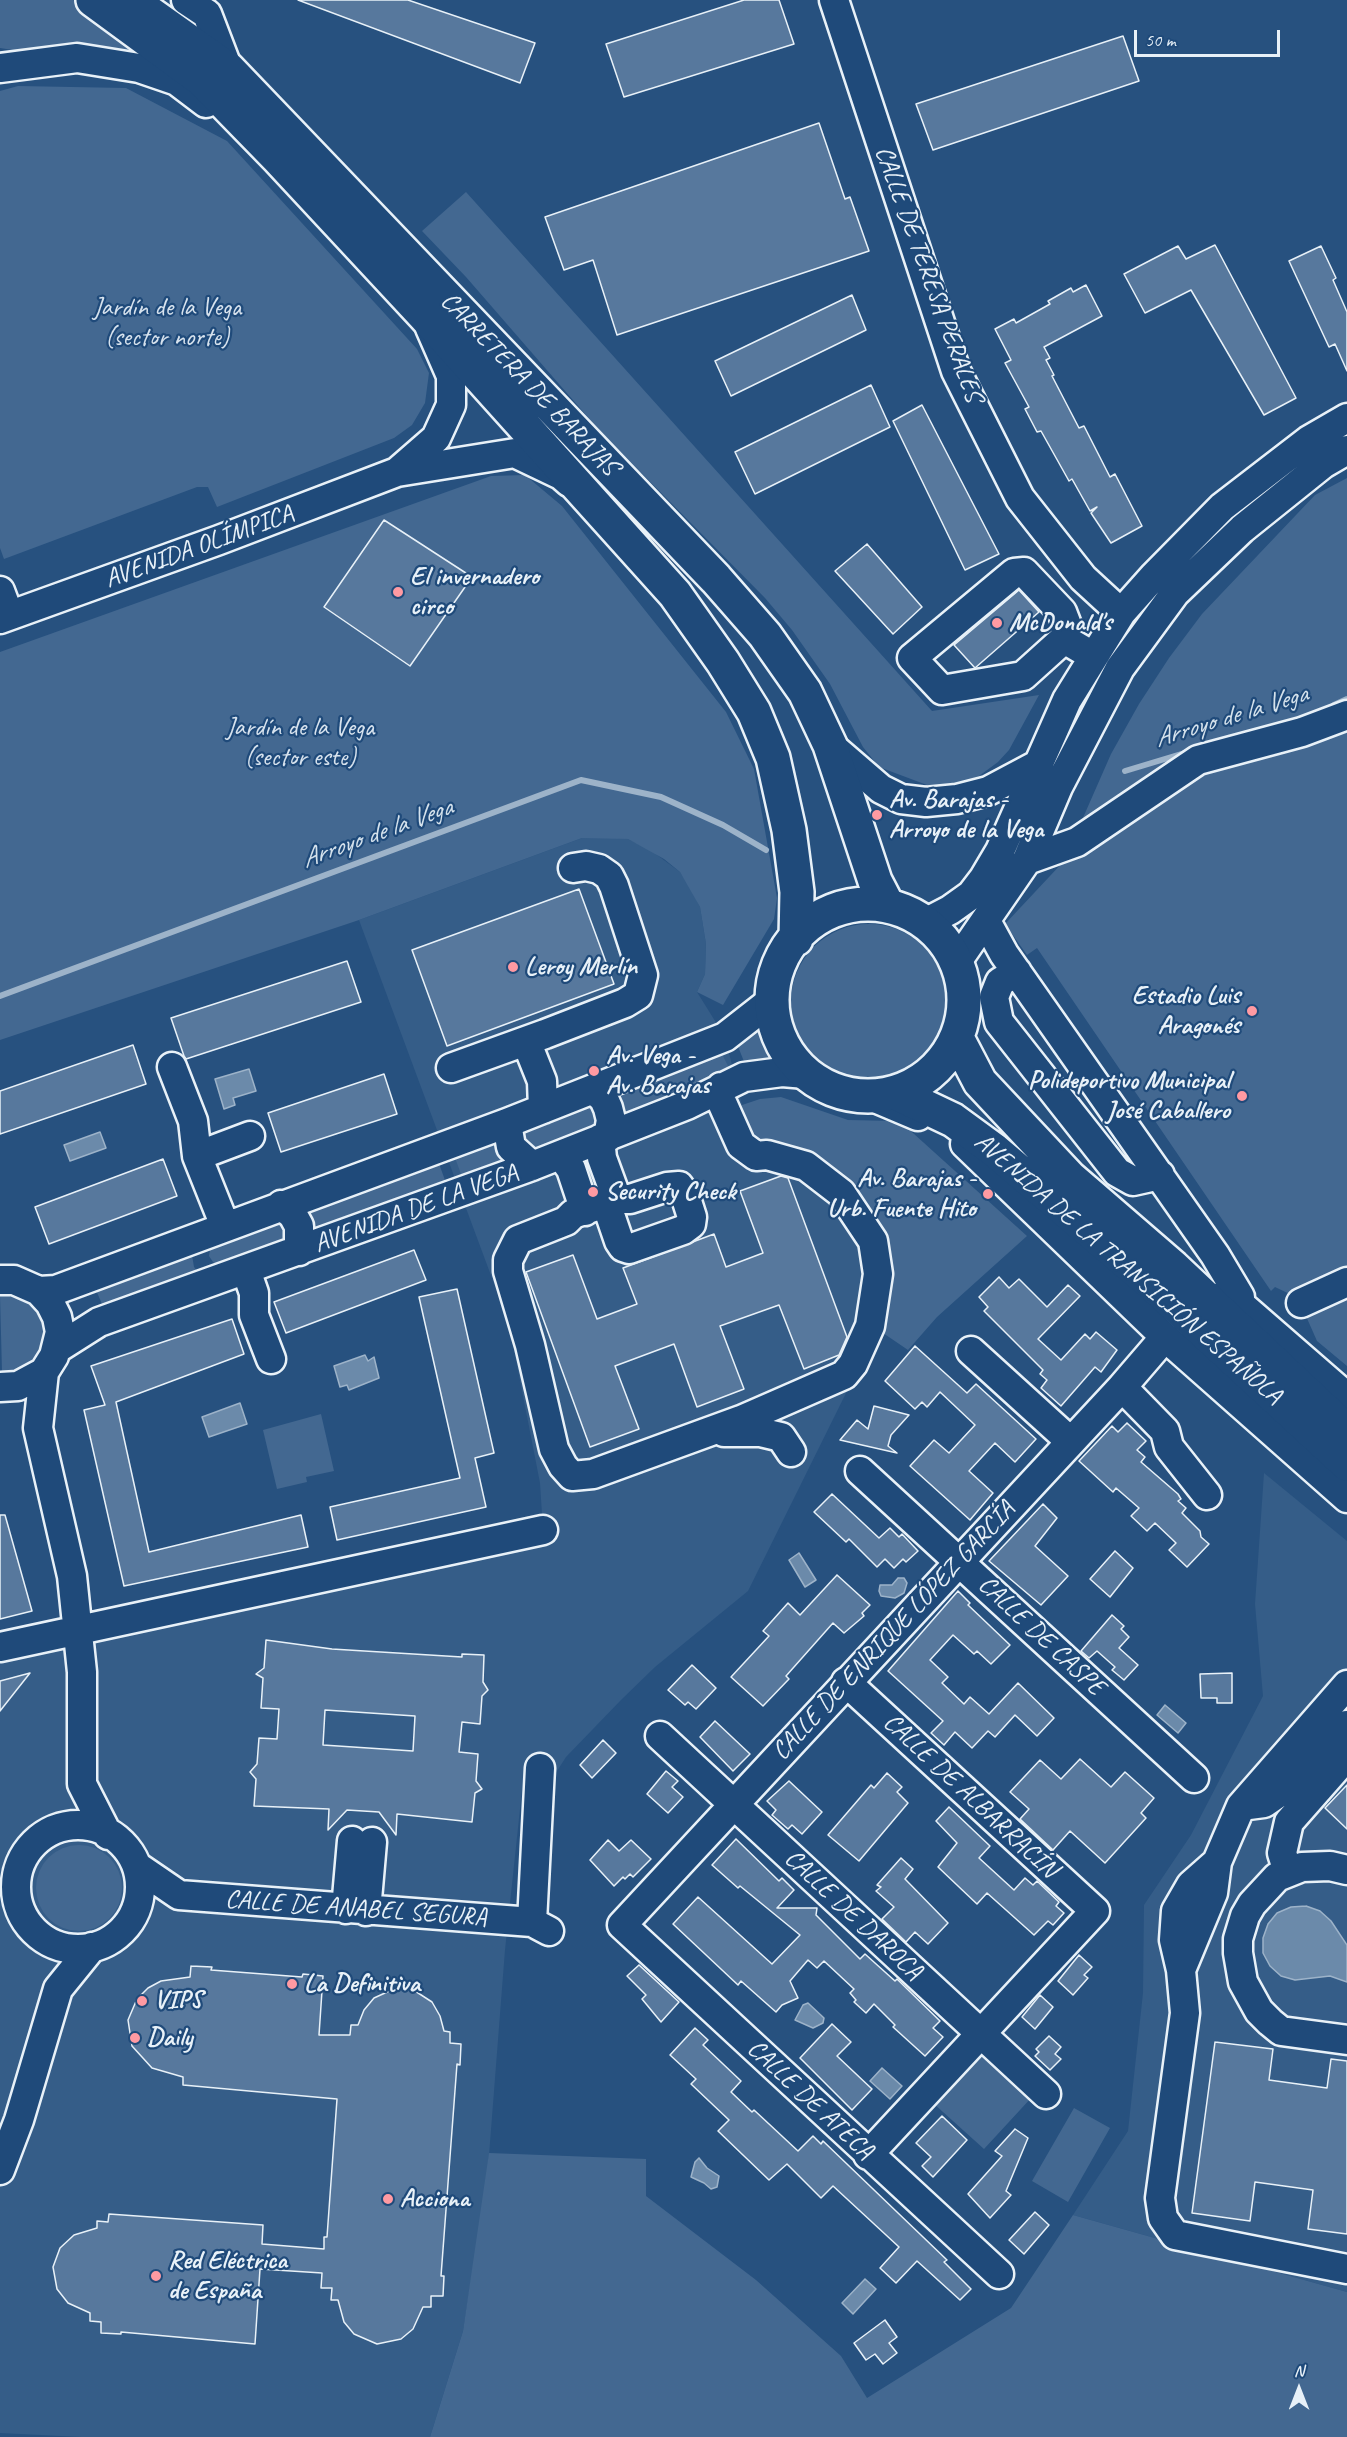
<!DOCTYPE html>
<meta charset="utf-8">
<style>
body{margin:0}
#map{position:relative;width:1347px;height:2437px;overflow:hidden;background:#27517f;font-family:Caveat,sans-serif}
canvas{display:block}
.north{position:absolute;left:1269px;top:2359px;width:60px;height:60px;-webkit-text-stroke:4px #1f4a7a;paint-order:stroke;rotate:0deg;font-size:16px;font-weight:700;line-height:24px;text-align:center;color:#e8f1f8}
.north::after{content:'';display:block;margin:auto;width:21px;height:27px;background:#e8f1f8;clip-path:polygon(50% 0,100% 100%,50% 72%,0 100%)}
.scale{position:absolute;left:1134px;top:30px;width:146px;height:27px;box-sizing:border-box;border:3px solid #e8f1f8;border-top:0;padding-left:8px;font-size:18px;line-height:21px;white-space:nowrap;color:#e8f1f8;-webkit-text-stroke:4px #1f4a7a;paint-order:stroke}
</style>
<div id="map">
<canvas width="1347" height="2437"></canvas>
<div class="north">N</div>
<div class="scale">50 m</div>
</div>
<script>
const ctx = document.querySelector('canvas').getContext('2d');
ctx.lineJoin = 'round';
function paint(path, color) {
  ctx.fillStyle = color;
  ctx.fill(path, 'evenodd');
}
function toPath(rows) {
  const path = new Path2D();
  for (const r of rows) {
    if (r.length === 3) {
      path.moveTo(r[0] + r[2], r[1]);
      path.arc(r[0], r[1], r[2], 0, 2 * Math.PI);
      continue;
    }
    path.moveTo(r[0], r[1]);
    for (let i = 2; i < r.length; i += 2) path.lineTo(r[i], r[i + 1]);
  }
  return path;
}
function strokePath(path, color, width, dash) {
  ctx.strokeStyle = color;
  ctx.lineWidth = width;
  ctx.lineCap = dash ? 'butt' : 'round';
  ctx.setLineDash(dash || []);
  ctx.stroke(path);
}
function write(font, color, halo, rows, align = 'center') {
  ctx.font = font + ' Caveat,sans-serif';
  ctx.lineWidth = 4.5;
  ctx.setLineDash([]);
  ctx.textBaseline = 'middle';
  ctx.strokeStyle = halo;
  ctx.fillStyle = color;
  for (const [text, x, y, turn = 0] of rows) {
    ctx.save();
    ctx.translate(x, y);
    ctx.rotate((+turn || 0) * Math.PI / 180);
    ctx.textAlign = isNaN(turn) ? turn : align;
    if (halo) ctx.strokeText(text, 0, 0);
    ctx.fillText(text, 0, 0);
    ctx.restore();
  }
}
const built = toPath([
 [608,837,628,839,649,849,680,872,689,885,700,907,706,944,705,974,697,992,725,1037,742,1105,742,1116,837,1173,888,1293,883,1333,869,1359,852,1381,748,1591,655,1667,621,1700,566,1757,550,1782,523,1781,505,1950,487,2181,463,2331,430,2437,81,2437,0,2433,0,1647,543,1530,540,1483,509,1324,359,920,582,838],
 [1264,1473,1347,1541,1347,2292,1073,2215,1128,2131,1143,1993,1144,1905,1191,1835,1263,1696,1255,1604]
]);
const green = toPath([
 [0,0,73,0,184,77,0,48],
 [18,86,126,88,227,141,417,349,429,373,425,403,412,425,394,438,217,507,208,487,197,487,4,559,0,548,0,91],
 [466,192,932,711,1039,695,1009,750,998,762,979,776,954,785,927,785,879,767,863,747,830,684,792,630,765,598,599,430,466,277,422,231],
 [525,475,562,506,726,712,754,769,777,898,774,919,723,1005,697,992,705,974,706,944,700,907,680,872,664,859,628,839,582,838,359,920,0,1040,0,652,491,476],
 [1347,478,1347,1366,1317,1341,1298,1298,1275,1287,1271,1291,1037,948,1027,955,1005,924,1064,861,1111,754,1139,704,1169,658,1202,614,1315,495],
 [869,1002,78],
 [762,1025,773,1051,779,1060,745,1064,735,1039],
 [720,1050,730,1070,698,1087,619,1119,610,1094],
 [781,1097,848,1120,894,1121,903,1124,1027,1236,937,1317,908,1350,883,1333,888,1293,870,1215,757,1142,749,1133,742,1116,742,1105,760,1099],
 [581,1104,594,1105,598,1124,592,1129,528,1150,519,1130],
 [499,1135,507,1160,462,1177,453,1152],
 [437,1158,446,1183,309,1234,300,1209],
 [269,1220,289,1224,286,1242,218,1265,213,1262,209,1256,211,1244],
 [191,1249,194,1267,199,1274,146,1293,102,1304,96,1290],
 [6,1295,18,1297,39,1311,46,1335,37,1359,27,1367,2,1372,0,1296],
 [321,1414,334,1471,306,1477,307,1482,277,1489,263,1430],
 [79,1888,43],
 [981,2050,1032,2097,984,2149,933,2103],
 [1074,2108,1110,2128,1068,2202,1032,2181],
 [489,2153,646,2159,646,2196,756,2280,841,2356,867,2398,1011,2308,1073,2215,1347,2292,1347,2437,430,2437,463,2331]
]);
const water = toPath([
 [249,1069,256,1091,233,1098,235,1105,224,1109,215,1079,249,1069],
 [100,1132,106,1148,70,1161,64,1145,100,1132],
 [365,1355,368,1361,374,1357,379,1378,349,1390,347,1385,340,1387,334,1366,365,1355],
 [240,1403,247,1424,209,1437,202,1417,240,1403],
 [799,1553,816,1580,805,1587,789,1560,799,1553],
 [898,1578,904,1578,907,1583,904,1593,895,1598,881,1596,879,1591,880,1585,892,1585,898,1578],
 [1165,1705,1186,1723,1178,1733,1157,1715,1165,1705],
 [1306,1906,1320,1911,1331,1921,1347,1945,1347,1982,1330,1976,1295,1980,1281,1976,1270,1966,1263,1953,1263,1938,1268,1924,1277,1913,1291,1907,1306,1906],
 [808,2003,824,2018,823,2023,813,2028,795,2020,803,2005,808,2003],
 [882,2068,902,2086,890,2099,870,2081,882,2068],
 [699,2158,707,2168,719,2176,717,2187,711,2189,704,2183,691,2177,695,2162,699,2158],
 [865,2279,876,2289,853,2314,842,2303,865,2279]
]);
const stream = toPath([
 [1334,705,1347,699],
 [1125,771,1188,752],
 [0,996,581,780,661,797,723,825,766,850]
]);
const building = toPath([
 [298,0,408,0,535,43,520,83,298,0],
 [744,0,779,0,794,44,624,97,606,44,744,0],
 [1123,36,1139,81,933,150,916,104,1123,36],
 [819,123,845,199,850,197,869,251,617,335,593,260,564,270,545,217,819,123],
 [1215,245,1296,398,1264,415,1191,290,1145,313,1124,274,1178,246,1186,259,1215,245],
 [1321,246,1336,278,1333,280,1347,312,1347,371,1335,344,1329,347,1289,261,1321,246],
 [1086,285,1102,316,1044,347,1050,358,1046,360,1054,375,1052,376,1079,428,1084,426,1110,477,1115,474,1142,526,1111,543,1091,513,1097,507,1090,511,1072,479,1069,481,1041,431,1037,432,1025,409,1029,407,1005,363,1011,360,995,329,1014,319,1016,323,1050,304,1048,301,1071,288,1073,292,1086,285],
 [852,295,866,330,731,396,715,361,852,295],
 [871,385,890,427,755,494,735,452,871,385],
 [922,405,999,554,965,570,893,421,922,405],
 [384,520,472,577,410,666,324,607,384,520],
 [867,544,922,607,893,634,835,571,867,544],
 [1019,590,1039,612,975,668,954,645,1019,590],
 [579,889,614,984,447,1046,412,950,579,889],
 [347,961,361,1002,186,1059,184,1056,171,1018,347,961],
 [133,1045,146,1084,0,1134,0,1091,133,1045],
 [384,1074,397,1114,281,1152,268,1113,384,1074],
 [163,1159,177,1196,49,1244,35,1207,163,1159],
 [781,1176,788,1178,847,1337,839,1355,804,1369,779,1305,720,1326,744,1389,697,1407,674,1344,615,1366,639,1429,590,1447,526,1272,573,1255,597,1319,637,1304,623,1268,714,1234,726,1267,763,1253,740,1191,781,1176],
 [414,1250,426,1280,286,1333,274,1302,414,1250],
 [999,1277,1009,1288,1019,1279,1047,1307,1068,1285,1080,1296,1038,1339,1061,1360,1085,1334,1090,1339,1096,1332,1117,1350,1101,1372,1095,1367,1061,1406,1041,1388,1047,1380,1040,1374,1043,1370,984,1311,988,1307,979,1297,999,1277],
 [457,1289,494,1453,475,1458,486,1507,337,1540,330,1507,460,1478,419,1297,457,1289],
 [232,1319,244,1354,116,1402,149,1552,301,1515,308,1547,124,1586,84,1410,105,1405,91,1366,232,1319],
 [915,1346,967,1393,976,1384,1036,1439,1015,1462,995,1443,969,1471,993,1493,970,1520,910,1466,934,1440,949,1453,975,1425,940,1392,927,1407,922,1402,915,1409,885,1381,915,1346],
 [874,1406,909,1415,891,1435,888,1446,897,1453,840,1440,857,1420,868,1429,874,1406],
 [1127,1423,1146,1441,1137,1450,1145,1457,1141,1462,1178,1494,1181,1499,1178,1501,1186,1508,1182,1513,1200,1531,1201,1537,1209,1544,1187,1567,1169,1550,1176,1543,1155,1523,1147,1531,1131,1516,1139,1508,1116,1488,1113,1492,1079,1461,1112,1426,1118,1432,1127,1423],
 [832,1494,879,1538,890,1528,899,1537,902,1534,918,1551,906,1562,903,1559,894,1568,885,1559,877,1567,849,1539,846,1542,814,1512,832,1494],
 [1043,1504,1057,1518,1035,1546,1068,1576,1041,1605,989,1561,1043,1504],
 [0,1515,5,1515,32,1611,0,1619,0,1515],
 [1115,1551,1133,1568,1110,1597,1090,1579,1115,1551],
 [837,1575,870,1605,862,1613,864,1616,844,1633,833,1623,786,1676,789,1679,763,1706,731,1677,769,1636,763,1631,788,1603,800,1615,837,1575],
 [958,1591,970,1603,968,1605,1010,1645,991,1664,977,1651,974,1654,953,1635,930,1660,948,1677,942,1683,964,1704,970,1697,989,1714,1018,1683,1054,1718,1037,1736,1015,1715,995,1737,988,1731,972,1748,955,1732,944,1745,931,1733,943,1721,888,1671,958,1591],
 [1112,1615,1124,1626,1121,1629,1129,1637,1119,1648,1138,1665,1124,1680,1112,1670,1115,1667,1097,1651,1089,1658,1081,1651,1112,1615],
 [266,1640,332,1649,462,1657,462,1654,484,1655,483,1682,488,1690,482,1696,480,1724,462,1722,459,1752,478,1754,476,1781,482,1789,475,1793,472,1822,397,1814,396,1835,379,1812,347,1810,328,1830,329,1809,254,1806,256,1779,250,1772,257,1764,259,1738,277,1739,279,1709,261,1708,263,1678,256,1674,264,1668,266,1640],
 [325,1710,415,1716,413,1751,323,1745,325,1710],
 [692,1665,716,1688,696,1709,688,1702,685,1705,668,1690,692,1665],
 [30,1673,0,1711,0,1681,30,1673],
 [1232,1673,1232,1703,1217,1703,1217,1698,1201,1698,1200,1674,1232,1673],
 [715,1721,750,1754,733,1771,700,1737,715,1721],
 [603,1740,616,1753,592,1778,580,1765,603,1740],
 [1080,1759,1111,1787,1125,1772,1154,1798,1141,1813,1146,1818,1105,1863,1070,1831,1053,1850,1020,1819,1029,1809,1010,1792,1040,1760,1061,1779,1080,1759],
 [666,1771,678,1781,672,1787,683,1797,668,1813,647,1794,666,1771],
 [887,1773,902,1787,897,1792,908,1803,859,1861,828,1835,871,1785,874,1788,887,1773],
 [789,1781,822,1812,802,1834,792,1825,788,1829,772,1815,776,1810,767,1801,789,1781],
 [1347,1785,1347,1829,1325,1808,1347,1785],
 [949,1807,990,1846,979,1858,1014,1890,1025,1878,1033,1885,1037,1881,1059,1902,1056,1906,1064,1913,1053,1925,1048,1921,1034,1935,987,1893,977,1904,938,1867,957,1843,936,1821,949,1807],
 [736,1839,779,1881,782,1878,794,1890,777,1908,817,1908,816,1915,860,1959,865,1954,895,1981,897,1979,940,2021,933,2028,943,2037,925,2056,893,2027,895,2025,874,2004,866,2013,854,2002,856,2000,850,1993,854,1989,824,1961,817,1968,808,1960,790,1981,798,1998,782,2005,776,2012,741,1981,738,1985,673,1924,698,1897,772,1964,800,1935,740,1886,738,1888,712,1865,736,1839],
 [608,1840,619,1851,631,1840,651,1859,633,1877,630,1874,625,1879,623,1877,614,1886,590,1860,608,1840],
 [901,1858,913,1869,905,1879,948,1923,928,1944,915,1932,906,1942,882,1919,894,1907,876,1891,881,1887,877,1885,901,1858],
 [1079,1955,1092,1967,1084,1975,1088,1978,1073,1995,1058,1981,1079,1955],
 [639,1965,679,2002,661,2022,642,1999,646,1995,627,1976,639,1965],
 [191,1966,212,1967,211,1970,302,1977,303,1974,323,1976,319,2035,350,2035,351,2025,358,2025,364,2010,374,1998,396,1988,412,1989,432,2002,440,2016,444,2031,450,2032,450,2043,461,2044,460,2065,457,2064,441,2276,444,2276,443,2296,431,2296,431,2307,423,2307,413,2329,401,2339,377,2344,354,2334,344,2322,338,2300,331,2300,332,2288,321,2288,322,2273,260,2269,255,2344,121,2332,121,2334,101,2333,101,2322,90,2321,90,2313,68,2303,57,2289,53,2267,60,2248,74,2235,97,2228,97,2221,108,2222,109,2214,263,2225,262,2244,324,2249,324,2237,327,2237,337,2099,183,2085,183,2077,152,2068,132,2046,128,2020,137,1999,148,1988,161,1981,190,1977,191,1966],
 [1040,1995,1053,2007,1035,2029,1022,2017,1040,1995],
 [832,2024,851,2042,837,2056,872,2089,852,2110,800,2058,832,2024],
 [695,2028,708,2040,703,2045,741,2081,731,2092,752,2112,754,2110,798,2151,813,2136,821,2144,823,2141,947,2260,944,2262,971,2289,960,2300,917,2261,896,2283,880,2268,899,2247,833,2186,821,2198,787,2164,769,2180,718,2131,729,2120,691,2084,696,2079,670,2055,695,2028],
 [1049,2036,1061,2047,1055,2054,1061,2059,1050,2070,1035,2056,1039,2052,1036,2049,1049,2036],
 [1215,2042,1273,2049,1269,2080,1327,2088,1331,2059,1347,2061,1347,2234,1308,2229,1313,2190,1255,2182,1250,2221,1192,2213,1215,2042],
 [942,2116,967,2140,933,2177,922,2166,931,2157,916,2143,942,2116],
 [1015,2129,1028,2138,1006,2191,1011,2195,990,2218,968,2194,1002,2156,995,2151,1015,2129],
 [1035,2212,1049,2225,1024,2254,1009,2240,1035,2212],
 [885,2320,897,2337,889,2343,897,2353,883,2364,875,2354,866,2360,854,2343,885,2320]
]);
const minor = toPath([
 [186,0,207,14,228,69],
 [834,0,956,371,1020,498,1083,578,1121,613],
 [0,68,77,58,139,68,177,81,206,103],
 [397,472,436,438,451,405,451,376,430,328],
 [0,591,9,615],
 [0,619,219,540,397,472,515,453,561,475,569,482],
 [1064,639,1023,676,942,690,912,658,1014,573,1024,572,1062,612,1067,625,1064,639,1093,656],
 [830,745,881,789,901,799,926,802,957,799,988,791,1035,766],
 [1027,860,1077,842,1198,760,1302,732,1347,715],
 [986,921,1004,954,1215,1255,1240,1297,1240,1304],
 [925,923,950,910,971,895,984,878,1000,851,1067,700,1121,613,1154,576,1222,507,1309,440,1347,418],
 [956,963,1027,860,1058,787,1120,668,1175,593,1242,529,1323,464,1347,450],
 [1017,972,1000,982,994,997,999,1022,1117,1172,1133,1181,1160,1175],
 [526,1041,542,1081,543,1109],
 [172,1067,193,1121,197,1156],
 [451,1068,545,1034,625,1003,638,995,643,975,614,886,609,876,599,869,586,866,573,868],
 [593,1089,604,1099,608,1108,611,1120,608,1137],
 [873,1097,918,1116],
 [507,1123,511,1147,532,1166],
 [600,1139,602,1158,617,1199],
 [965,1144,1165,1337,1347,1498],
 [561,1155,571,1169,585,1211],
 [606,1203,619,1241,623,1247,629,1249,683,1230,691,1224,692,1217,685,1195,679,1186,667,1187,630,1199,617,1199,573,1214,566,1221,518,1240,508,1260,508,1271,530,1345,554,1449,563,1466,572,1476,593,1474,741,1420,844,1375,853,1364,870,1326,878,1274,873,1241,841,1193,806,1166,767,1155,756,1156,741,1145,720,1098,721,1087],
 [281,1205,293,1215,299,1226,299,1251],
 [225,1226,197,1156,250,1136],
 [246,1270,254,1293,254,1315,271,1359],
 [0,1280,14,1280,39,1291,50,1303,57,1317,60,1332,54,1356,44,1372,18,1386,0,1387],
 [39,1291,56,1290,507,1123,725,1037,771,1001],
 [1224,1295,1240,1304,1347,1397],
 [1301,1303,1347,1282],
 [58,1348,99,1322,532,1166,687,1105,744,1077,782,1072,806,1074],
 [971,1351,1070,1441],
 [44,1372,38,1428,72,1576,82,1672,82,1784,108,1835],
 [1122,1387,1165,1431,1169,1447,1207,1495],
 [724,1432,760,1432,781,1437,791,1452],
 [860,1471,1194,1778],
 [0,1647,543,1530],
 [846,1682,1095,1911,868,2155],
 [660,1736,1046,2094],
 [540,1768,532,1922,549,1931],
 [1241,1806,1264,1803,1293,1783,1347,1725],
 [78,1887,62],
 [1217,1862,1191,1885,1176,1911,1174,1940,1181,1970,1185,2013,1160,2198,1163,2218,1175,2235,1347,2269],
 [138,1867,179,1895,532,1922],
 [1347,1870,1330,1866,1302,1867,1277,1877,1252,1904,1245,1916,1238,1939,1238,1953,1243,1982,1259,2011,1270,2022,1281,2031,1347,2040],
 [1288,1872,1282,1853,1289,1822,1347,1756],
 [346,1909,352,1841],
 [366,1911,372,1842],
 [1181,1970,1213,1893,1217,1862,1241,1806,1347,1685],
 [0,2170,19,2120,58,1989,92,1947],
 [999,2274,622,1925,1122,1387,1165,1337]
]);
const major = toPath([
 [93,0,202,80,279,159,425,316,675,594,723,662,754,712,773,758,789,830,797,892,796,939],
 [131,0,228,69,716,579,765,635,805,692,830,745,875,881,888,906],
 [868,1000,96],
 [957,1038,980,1082,1070,1178,1173,1267,1347,1431],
 [896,1093,953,1120,994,1150,1154,1286,1347,1464]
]);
const markers = [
 [398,592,6,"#ff9aa2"],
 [997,623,6,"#ff9aa2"],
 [877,815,6,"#ff9aa2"],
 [513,967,6,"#ff9aa2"],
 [1252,1011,6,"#ff9aa2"],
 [594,1071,6,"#ff9aa2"],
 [1242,1096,6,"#ff9aa2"],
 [593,1192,6,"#ff9aa2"],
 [988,1194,6,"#ff9aa2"],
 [292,1984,6,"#ff9aa2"],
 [142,2001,6,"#ff9aa2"],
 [135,2038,6,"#ff9aa2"],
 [388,2199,6,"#ff9aa2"],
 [156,2276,6,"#ff9aa2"]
];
const streetNames = [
 ["CALLE DE TERESA PERALES",928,274,70],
 ["CARRETERA DE BARAJAS",529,384,46],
 ["AVENIDA OLÍMPICA",199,547,-20],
 ["AVENIDA DE LA VEGA",416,1209,-20],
 ["AVENIDA DE LA TRANSICIÓN ESPAÑOLA",1128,1269,41],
 ["CALLE DE ENRIQUE LÓPEZ GARCÍA",894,1631,-47],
 ["CALLE DE CASPE",1041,1636,43],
 ["CALLE DE ALBARRACÍN",970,1796,43],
 ["CALLE DE ANABEL SEGURA",356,1909,4],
 ["CALLE DE DAROCA",853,1915,43],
 ["CALLE DE ATECA",810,2100,43]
];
const parkNames = [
 ["Jardín de la Vega",167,308],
 ["(sector norte)",167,338],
 ["Jardín de la Vega",300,728],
 ["(sector este)",300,758]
];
const poiNames = [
 ["El invernadero",410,577],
 ["circo",410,607],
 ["McDonald's",1009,623],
 ["Av. Barajas -",889,800],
 ["Arroyo de la Vega",889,830],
 ["Leroy Merlín",525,967],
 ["Estadio Luis",1240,996,"right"],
 ["Aragonés",1240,1026,"right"],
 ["Av. Vega -",606,1056],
 ["Av. Barajas",606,1086],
 ["Polideportivo Municipal",1230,1081,"right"],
 ["José Caballero",1230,1111,"right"],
 ["Av. Barajas -",976,1179,"right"],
 ["Urb. Fuente Hito",976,1209,"right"],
 ["Security Check",605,1192],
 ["La Definitiva",304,1984],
 ["VIPS",154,2001],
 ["Daily",147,2038],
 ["Acciona",400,2199],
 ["Red Eléctrica",168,2261],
 ["de España",168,2291]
];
const waterNames = [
 ["Arroyo de la Vega",1231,717,-17],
 ["Arroyo de la Vega",377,834,-20]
];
paint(built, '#355d88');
paint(green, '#436891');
paint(water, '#6b8aaa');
strokePath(water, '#9db3c9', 1.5);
strokePath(stream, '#9db3c9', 6);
paint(building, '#57789d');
strokePath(building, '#e8f1f8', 1.5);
strokePath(minor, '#e8f1f8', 33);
strokePath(major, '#e8f1f8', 38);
strokePath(minor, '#1f4a7a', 28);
strokePath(major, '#1f4a7a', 33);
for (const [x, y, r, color] of markers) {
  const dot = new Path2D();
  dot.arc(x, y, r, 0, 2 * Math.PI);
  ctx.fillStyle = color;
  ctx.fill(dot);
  strokePath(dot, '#1f4a7a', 2);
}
write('26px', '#e8f1f8', '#1f4a7a', streetNames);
write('26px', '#d8e3ee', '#1f4a7a', parkNames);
write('bold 26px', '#e8f1f8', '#1f4a7a', poiNames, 'left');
write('italic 27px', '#d5e2ec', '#1f4a7a', waterNames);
</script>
